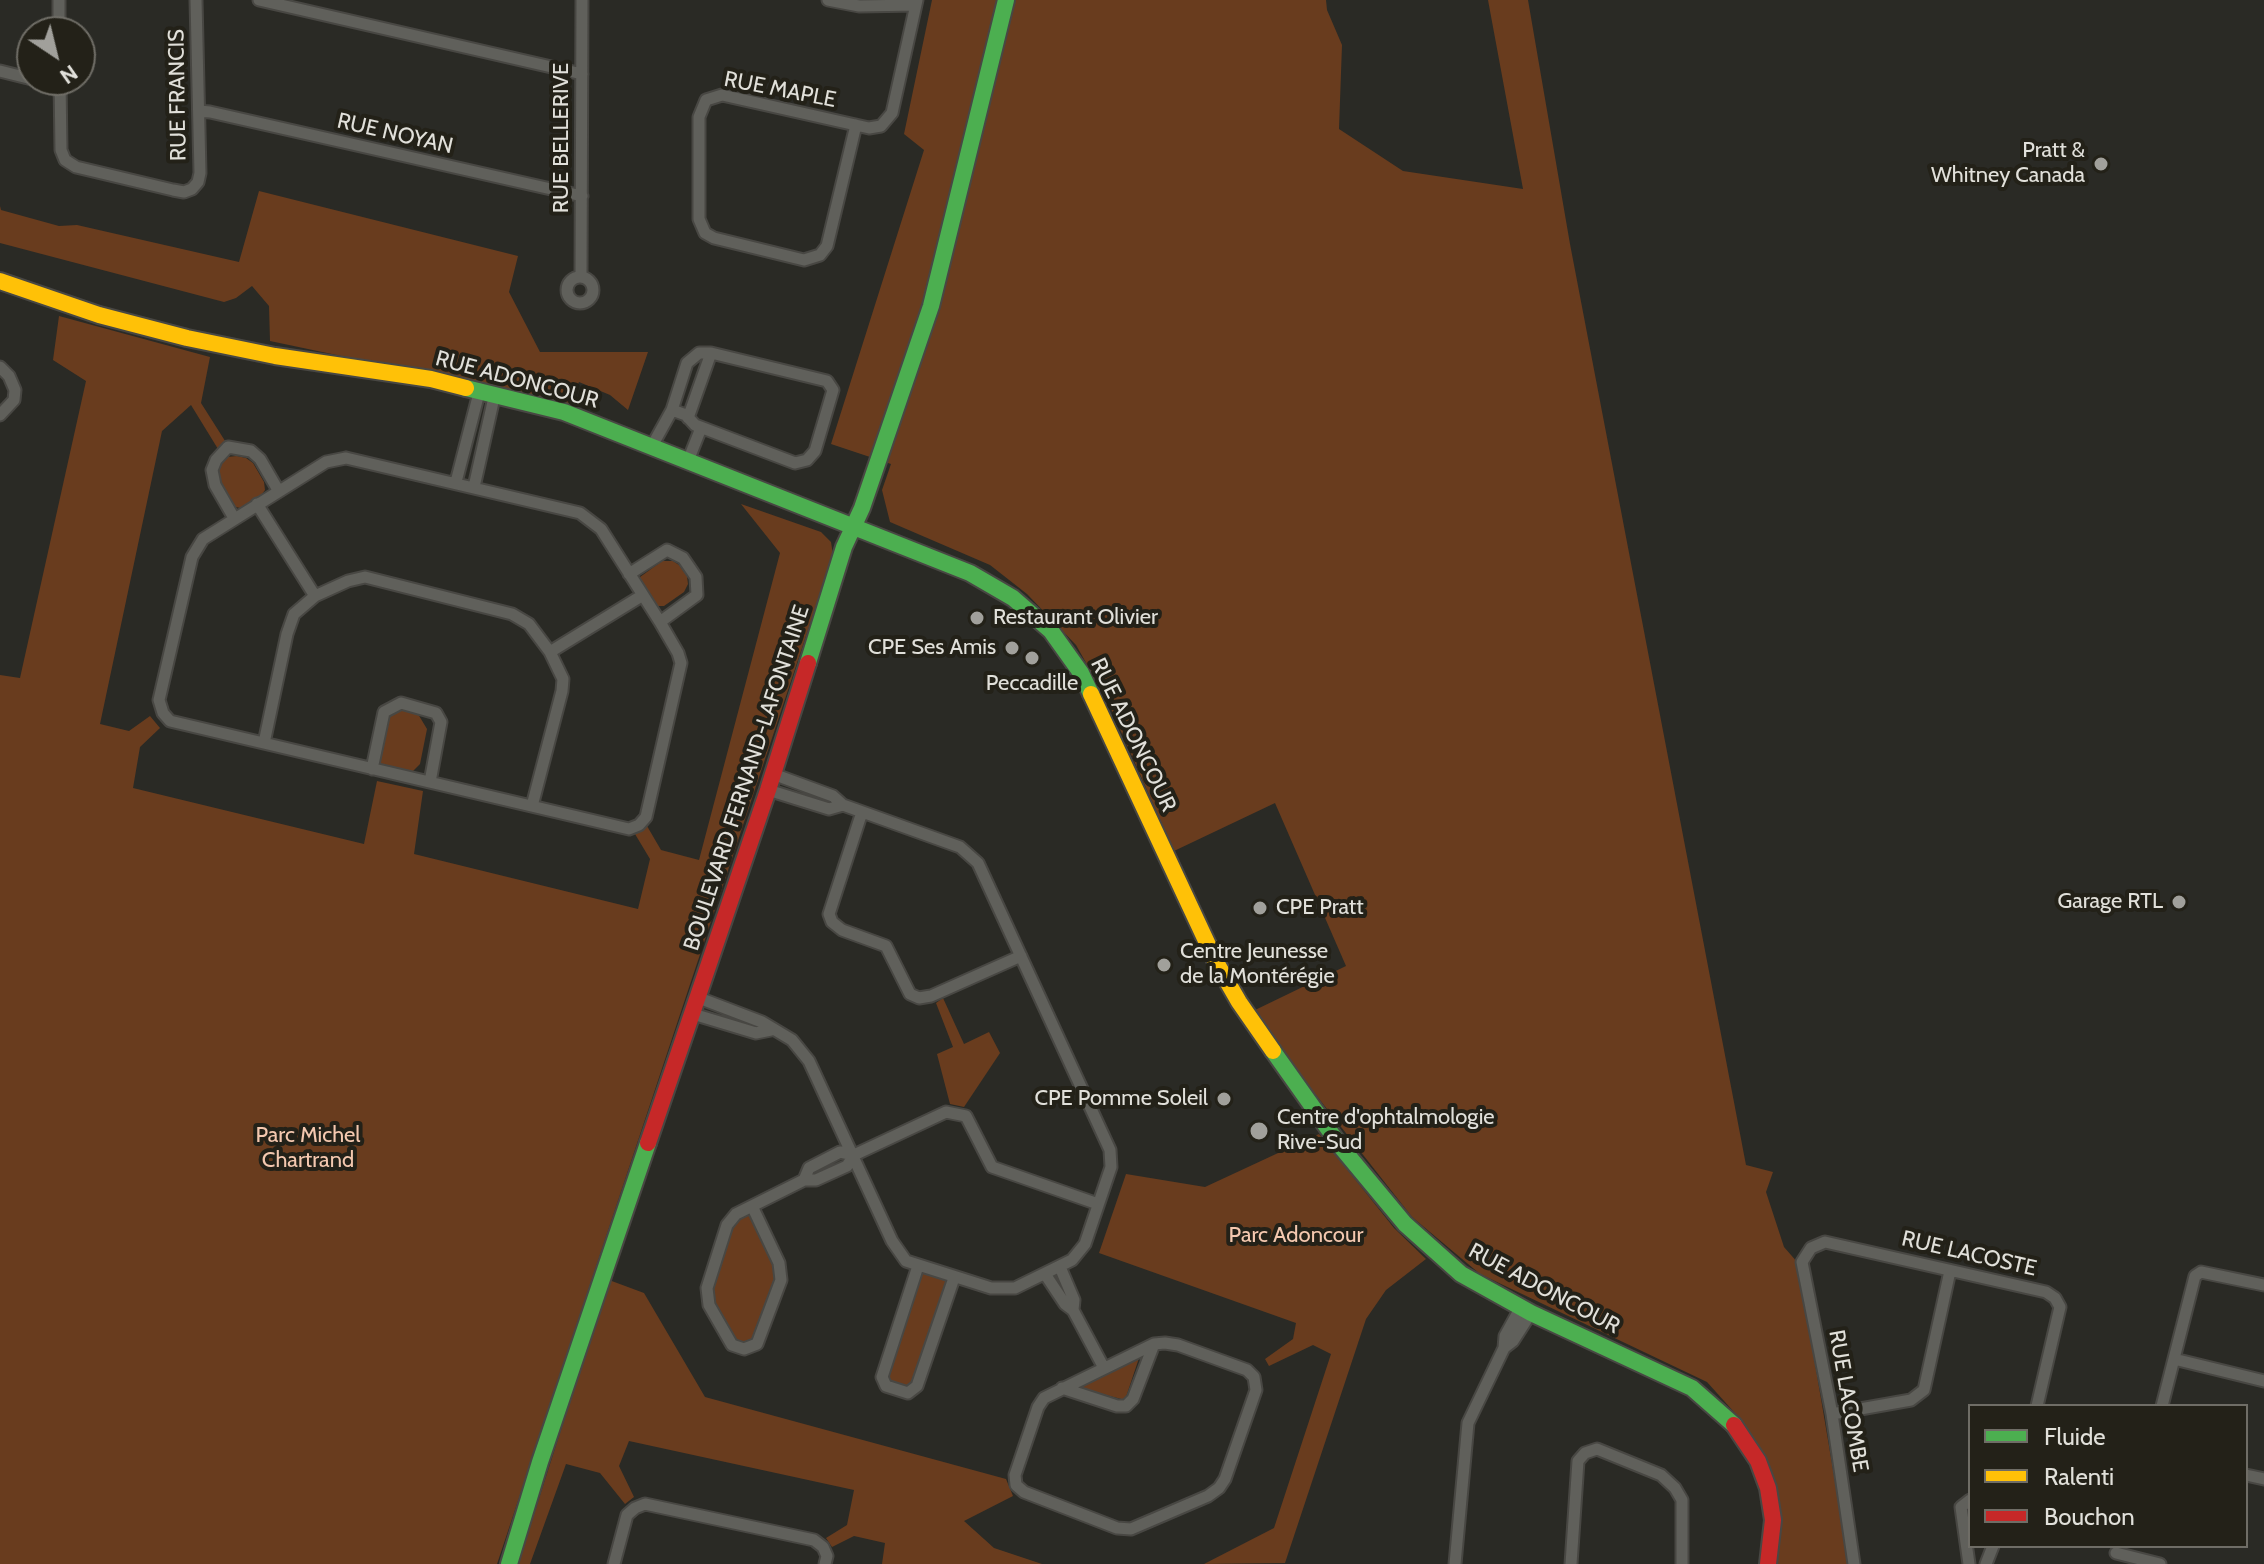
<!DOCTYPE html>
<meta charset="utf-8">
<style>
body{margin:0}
#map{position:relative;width:2264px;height:1564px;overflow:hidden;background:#2a2a25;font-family:Cabin,sans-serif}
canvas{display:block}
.legend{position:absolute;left:1968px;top:1404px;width:280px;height:144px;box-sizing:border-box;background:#232118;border:2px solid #6f6d66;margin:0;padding:10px 14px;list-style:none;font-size:24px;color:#e1e0da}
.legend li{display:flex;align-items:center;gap:16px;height:40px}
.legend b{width:40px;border:2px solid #6f6d66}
.north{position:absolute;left:16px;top:16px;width:80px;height:80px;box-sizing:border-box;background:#232118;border:2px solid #6f6d66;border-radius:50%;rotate:145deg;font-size:22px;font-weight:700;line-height:32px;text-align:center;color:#e1e0da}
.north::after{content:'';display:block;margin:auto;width:28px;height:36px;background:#a1a09b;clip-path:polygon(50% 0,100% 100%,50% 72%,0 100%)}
</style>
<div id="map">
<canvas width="2264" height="1564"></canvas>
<ul class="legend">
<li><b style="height:10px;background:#4caf50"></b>Fluide</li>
<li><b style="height:10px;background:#ffc107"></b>Ralenti</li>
<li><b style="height:10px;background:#c62828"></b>Bouchon</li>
</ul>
<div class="north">N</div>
</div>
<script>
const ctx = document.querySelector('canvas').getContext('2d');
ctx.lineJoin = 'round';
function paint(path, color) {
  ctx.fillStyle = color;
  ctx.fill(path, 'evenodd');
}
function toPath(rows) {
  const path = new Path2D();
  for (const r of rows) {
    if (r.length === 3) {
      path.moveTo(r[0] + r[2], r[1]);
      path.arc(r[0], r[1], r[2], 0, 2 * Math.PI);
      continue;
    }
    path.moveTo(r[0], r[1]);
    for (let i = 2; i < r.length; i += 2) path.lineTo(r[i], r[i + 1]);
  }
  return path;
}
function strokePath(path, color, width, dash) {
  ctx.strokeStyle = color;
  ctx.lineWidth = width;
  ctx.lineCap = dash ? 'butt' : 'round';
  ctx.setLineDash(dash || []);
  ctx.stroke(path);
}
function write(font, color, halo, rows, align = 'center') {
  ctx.font = font + ' Cabin,sans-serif';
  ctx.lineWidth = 8;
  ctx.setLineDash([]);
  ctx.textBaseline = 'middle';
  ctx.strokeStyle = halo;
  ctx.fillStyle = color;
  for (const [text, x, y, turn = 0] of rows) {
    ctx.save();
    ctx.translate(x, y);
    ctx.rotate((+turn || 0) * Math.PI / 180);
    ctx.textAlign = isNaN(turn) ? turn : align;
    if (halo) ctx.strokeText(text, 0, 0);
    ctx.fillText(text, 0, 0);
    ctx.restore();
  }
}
const green = toPath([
 [932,0,1326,0,1327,10,1342,45,1339,129,1403,171,1523,189,1488,0,1528,0,1570,244,1746,1165,1773,1172,1766,1192,1784,1247,1798,1263,1849,1564,1773,1564,1754,1440,1734,1412,1707,1382,1480,1274,1412,1217,1275,1043,1253,1011,1346,966,1275,803,1174,851,1107,700,1076,645,1027,594,990,565,890,522,882,490,891,464,831,444,924,150,904,134],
 [259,191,518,256,509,292,540,352,648,352,628,410,610,395,579,382,569,404,270,341,269,306,252,286,236,298,224,302,0,243,0,206,1,210,59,226,77,225,239,262],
 [59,316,210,357,201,403,227,444,218,449,191,405,162,431,100,724,129,731,150,716,160,728,140,747,133,788,364,844,377,781,423,791,414,854,638,909,650,859,635,834,647,826,661,850,699,860,780,553,741,504,821,532,831,542,833,555,497,1564,0,1564,0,675,20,678,86,381,53,360],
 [237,456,246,458,253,463,264,482,265,490,260,497,240,508,232,506,217,484,215,474,220,464,227,457],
 [662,561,673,561,679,565,687,576,688,584,684,592,664,606,656,606,641,587,640,577],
 [400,710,418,714,427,729,420,764,411,773,381,766,379,761,388,717],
 [943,998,964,1044,989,1032,1000,1053,964,1107,950,1104,937,1054,953,1047,936,1003],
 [1319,1134,1394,1228,1426,1259,1386,1290,1366,1319,1285,1563,1204,1564,1274,1528,1331,1354,1313,1345,1269,1366,1265,1359,1293,1339,1296,1323,1099,1253,1126,1174,1205,1187],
 [752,1206,781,1280,757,1344,732,1345,707,1288,727,1225],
 [918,1266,954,1278,917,1386,908,1393,882,1377],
 [609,1280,644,1293,705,1397,1006,1479,1013,1496,964,1521,994,1548,1042,1564,882,1564,885,1543,854,1536,832,1547,826,1538,847,1525,854,1490,629,1441,619,1466,634,1497,625,1504,600,1473,566,1464,530,1564,518,1564],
 [1139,1358,1125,1400,1079,1388]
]);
const street = toPath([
 [59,0,59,32],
 [259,0,582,74],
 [828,0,859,6,916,5],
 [0,71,32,79],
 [37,80,60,84],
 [60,80,61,150,65,160,76,167,173,190,184,192,192,189,198,182,200,173,196,0],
 [199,111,210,112,582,196],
 [856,125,827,246,820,255,804,260,714,238,705,233,699,219,699,117,706,100,722,95,869,128,881,126,892,113,917,0],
 [581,276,582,0],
 [580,290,13],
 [0,367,9,376,15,390,14,400,0,415],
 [688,418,711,353],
 [652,446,672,410,687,363,699,353,711,353,827,381,833,390,815,451,807,460,795,463,695,425,686,415,672,410],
 [346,458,580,513,601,529,660,622,678,653,681,663,646,817,639,825,629,829,170,721,163,713,159,700,192,557,203,539,326,462,346,458],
 [688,461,701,428],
 [456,482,480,389],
 [474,487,495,393],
 [257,504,315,596],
 [234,518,215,485,212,470,216,460,228,447,251,451,260,459,278,490],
 [629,574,667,550,683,558,696,577,697,595,660,622],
 [550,652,643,595],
 [264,743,287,634,294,614,315,596,348,581,365,577,512,614,529,624,550,652,563,679,562,691,532,806],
 [372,769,384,712,401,703,436,713,441,722,430,782],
 [768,790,829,809,843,805],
 [862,812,829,914,832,922,842,930,886,946,910,994,919,998,931,996,1021,956],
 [699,998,762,1022,792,1040,809,1061,892,1241,906,1261,991,1288,1015,1288,1072,1260,1085,1244,1111,1167,1110,1150,978,863,960,847,843,805,833,796,773,774],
 [693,1014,756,1033,771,1030],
 [804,1180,809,1168,840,1152,854,1155,946,1112,966,1116,992,1167,1098,1204],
 [752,1206,779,1263,781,1280,757,1344,744,1349,732,1345,709,1305,707,1288,727,1225,736,1214,752,1206],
 [752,1206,804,1180,816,1180,847,1166,854,1155],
 [918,1266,882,1377,886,1386,908,1393,917,1386,954,1278],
 [1045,1274,1065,1304,1073,1310,1074,1300,1060,1267],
 [1073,1310,1104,1368],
 [1165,1343,1178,1345,1247,1370,1254,1377,1256,1390,1225,1479,1219,1488,1208,1496,1131,1529,1117,1528,1024,1492,1016,1485,1015,1475,1038,1407,1044,1398,1154,1344,1165,1343],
 [1504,1348,1505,1336,1521,1307],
 [2174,1359,2264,1381],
 [1062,1388,1117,1406,1126,1406,1133,1399,1154,1344],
 [2162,1406,2195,1276,2201,1272,2264,1285],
 [1832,1414,1911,1400,1924,1390,1950,1271],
 [2246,1475,2264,1479],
 [2116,1553,2160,1564],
 [614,1564,627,1515,635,1508,645,1504,814,1540,823,1547,827,1556,825,1564],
 [1455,1564,1468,1423,1504,1348,1513,1341,1531,1313],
 [1571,1564,1578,1461,1585,1453,1597,1449,1661,1475,1675,1488,1682,1500,1682,1564],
 [1854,1564,1832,1414,1802,1262,1811,1248,1825,1242,2046,1292,2055,1298,2060,1307,2037,1406],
 [1969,1564,1961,1507,1970,1500],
 [1986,1564,1993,1546]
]);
const fast = toPath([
 [466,388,564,412,970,573,1013,598,1051,631,1081,673,1091,694],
 [808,663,844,547,862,508,931,306,1006,0],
 [1273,1051,1341,1147,1405,1224,1461,1274,1531,1313,1692,1388,1734,1425],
 [509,1564,540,1462,648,1143]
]);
const slow = toPath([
 [0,281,99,315,187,338,275,356,431,379,466,388],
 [1091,694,1216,962,1239,1002,1273,1051]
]);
const jam = toPath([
 [648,1143,768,790,808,663],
 [1734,1425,1758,1461,1768,1488,1773,1520,1768,1564]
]);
const markers = [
 [2101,164,8,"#a1a09b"],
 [977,618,8,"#a1a09b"],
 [1012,648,8,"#a1a09b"],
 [1032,658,8,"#a1a09b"],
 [2179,902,8,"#a1a09b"],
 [1260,908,8,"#a1a09b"],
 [1164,965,8,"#a1a09b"],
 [1224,1099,8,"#a1a09b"],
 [1259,1131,10,"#a1a09b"]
];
const streetNames = [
 ["RUE MAPLE",780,90,11],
 ["RUE FRANCIS",178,95,-91],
 ["RUE NOYAN",395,134,13],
 ["RUE BELLERIVE",562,138,-90],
 ["RUE ADONCOUR",517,380,15],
 ["RUE ADONCOUR",1133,735,64],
 ["BOULEVARD FERNAND-LAFONTAINE",747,778,-72],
 ["RUE LACOSTE",1969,1254,13],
 ["RUE ADONCOUR",1544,1289,28],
 ["RUE LACOMBE",1848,1401,80]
];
const poiNames = [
 ["Pratt &",2085,151],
 ["Whitney Canada",2085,176],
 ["Restaurant Olivier",993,618,"left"],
 ["CPE Ses Amis",996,648],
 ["Peccadille",1032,684,"center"],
 ["Garage RTL",2163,902],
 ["CPE Pratt",1276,908,"left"],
 ["Centre Jeunesse",1180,952,"left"],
 ["de la Montérégie",1180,977,"left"],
 ["CPE Pomme Soleil",1208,1099],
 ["Centre d'ophtalmologie",1277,1118,"left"],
 ["Rive-Sud",1277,1143,"left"]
];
const parkNames = [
 ["Parc Michel",308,1136],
 ["Chartrand",308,1161],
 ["Parc Adoncour",1296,1236]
];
paint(green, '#693c1e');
strokePath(street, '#484743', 15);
strokePath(fast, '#484743', 20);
strokePath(slow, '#484743', 20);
strokePath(jam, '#484743', 20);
strokePath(street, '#60605b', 11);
strokePath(fast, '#4caf50', 16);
strokePath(slow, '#ffc107', 16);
strokePath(jam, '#c62828', 16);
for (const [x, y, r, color] of markers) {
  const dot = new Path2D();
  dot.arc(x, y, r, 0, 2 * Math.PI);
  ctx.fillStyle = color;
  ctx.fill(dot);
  strokePath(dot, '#232118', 3);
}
write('22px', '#e1e0da', '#232118', streetNames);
write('22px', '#e1e0da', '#232118', poiNames, 'right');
write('22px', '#f4c8af', '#232118', parkNames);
</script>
